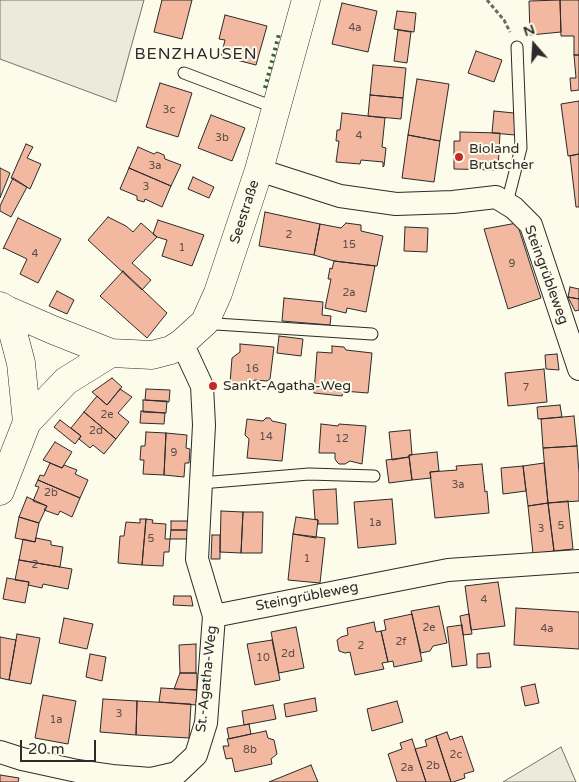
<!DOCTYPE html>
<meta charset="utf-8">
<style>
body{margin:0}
#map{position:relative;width:579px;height:782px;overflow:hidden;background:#fdfbea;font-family:"Varela Round",sans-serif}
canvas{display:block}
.north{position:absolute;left:509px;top:20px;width:50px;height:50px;-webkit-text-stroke:4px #fdfbea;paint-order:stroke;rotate:341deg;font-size:14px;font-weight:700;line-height:20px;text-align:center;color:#2b2b2b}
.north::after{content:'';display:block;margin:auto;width:18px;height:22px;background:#2b2b2b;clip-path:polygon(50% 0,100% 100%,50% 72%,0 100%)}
.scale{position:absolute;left:20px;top:740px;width:76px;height:22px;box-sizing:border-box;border:2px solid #2b2b2b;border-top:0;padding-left:6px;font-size:15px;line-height:18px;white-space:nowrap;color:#2b2b2b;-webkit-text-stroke:4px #fdfbea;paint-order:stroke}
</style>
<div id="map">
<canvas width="579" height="782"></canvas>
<div class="north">N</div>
<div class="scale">20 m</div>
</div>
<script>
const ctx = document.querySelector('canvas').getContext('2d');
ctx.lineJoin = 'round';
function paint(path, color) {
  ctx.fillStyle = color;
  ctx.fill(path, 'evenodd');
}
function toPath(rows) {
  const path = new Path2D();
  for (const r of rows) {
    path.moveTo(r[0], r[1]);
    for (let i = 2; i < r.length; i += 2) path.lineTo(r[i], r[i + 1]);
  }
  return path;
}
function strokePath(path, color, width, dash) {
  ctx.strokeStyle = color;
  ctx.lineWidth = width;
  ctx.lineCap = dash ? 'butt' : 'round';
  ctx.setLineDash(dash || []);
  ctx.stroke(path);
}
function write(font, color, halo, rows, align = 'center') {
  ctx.font = font + ' "Varela Round",sans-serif';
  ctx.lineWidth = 4;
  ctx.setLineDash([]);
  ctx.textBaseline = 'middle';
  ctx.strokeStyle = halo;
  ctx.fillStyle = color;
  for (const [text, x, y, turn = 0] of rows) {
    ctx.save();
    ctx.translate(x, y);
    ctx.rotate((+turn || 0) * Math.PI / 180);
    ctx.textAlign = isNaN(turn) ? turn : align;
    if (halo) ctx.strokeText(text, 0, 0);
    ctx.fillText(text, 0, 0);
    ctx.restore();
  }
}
const green = toPath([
 [0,0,144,0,116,102,0,59,0,0],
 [561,747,576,782,503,782,561,747]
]);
const building = toPath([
 [162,0,192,0,182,39,154,32,162,0],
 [560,0,561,32,530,35,529,1,560,0],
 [560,0,579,0,579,55,574,55,574,36,561,36,560,0],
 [342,3,377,11,368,52,332,44,342,3],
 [397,11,416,13,414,32,394,29,397,11],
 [225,15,267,26,256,65,221,56,225,40,219,39,225,15],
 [398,30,411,32,407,63,394,61,398,30],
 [476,51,502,60,494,82,468,73,476,51],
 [574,55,579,55,579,90,571,91,570,78,576,78,574,55],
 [373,65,406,68,403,98,370,95,373,65],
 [417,79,449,84,440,141,408,135,417,79],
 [160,83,192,93,178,137,146,127,160,83],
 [370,95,403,98,401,119,368,116,370,95],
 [579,101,579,154,568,156,561,104,579,101],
 [494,111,514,113,515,135,492,133,494,111],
 [342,113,385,118,382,147,386,148,384,166,383,167,383,162,361,160,360,164,336,162,339,141,336,141,337,130,340,130,342,113],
 [211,115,245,128,232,161,198,148,211,115],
 [460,132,500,133,498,170,454,169,454,141,460,141,460,132],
 [408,135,440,141,434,182,402,178,408,135],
 [26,144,33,147,27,158,41,164,30,189,11,178,26,144],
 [138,147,154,154,157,152,164,155,165,159,181,165,171,186,129,168,138,147],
 [579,154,579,207,576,207,570,156,579,154],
 [0,168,10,173,0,198,0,168],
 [129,168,171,186,162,207,145,199,144,202,137,200,137,196,120,189,129,168],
 [193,177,214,187,209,198,188,189,193,177],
 [13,178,27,187,11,217,0,211,0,206,13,178],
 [265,212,320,224,314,255,259,246,265,212],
 [108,217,126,226,133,232,141,223,157,237,132,263,151,280,142,290,88,240,108,217],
 [18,218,61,239,38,283,20,274,27,259,4,248,3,249,18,218],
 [158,220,204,235,192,266,162,256,167,240,157,237,153,234,158,220],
 [346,223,361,225,361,231,383,236,377,266,334,261,314,255,320,224,341,228,346,223],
 [517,223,541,298,508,309,484,229,517,223],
 [405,227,428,228,427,252,404,251,405,227],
 [334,261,375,266,366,312,347,308,346,313,325,308,331,279,328,279,330,268,332,269,334,261],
 [123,271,167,313,147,338,100,296,123,271],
 [570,287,579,289,579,299,568,297,570,287],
 [57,291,74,300,67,314,49,306,57,291],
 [568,297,579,299,579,310,575,311,568,297],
 [284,298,323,302,322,315,331,316,330,325,282,321,284,298],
 [279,336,303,339,301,356,277,353,279,336],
 [240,344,274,347,270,379,267,381,255,380,249,385,230,383,232,358,240,352,240,344],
 [332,346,344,347,346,350,372,353,368,393,343,391,342,396,314,393,317,352,332,353,332,346],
 [557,354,559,370,546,369,545,355,557,354],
 [544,369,547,402,508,406,505,373,544,369],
 [112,378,122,387,107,405,92,392,112,378],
 [120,389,132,397,118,413,129,422,116,439,84,412,97,396,107,405,120,389],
 [146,389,170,390,169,402,145,400,146,389],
 [143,400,167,401,166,413,143,412,143,400],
 [560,405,562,417,538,419,537,407,560,405],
 [141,411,165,413,164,424,140,423,141,411],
 [84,412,116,439,104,454,93,445,90,448,79,439,81,436,71,428,84,412],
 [574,416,577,446,543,448,541,419,574,416],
 [266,418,270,418,272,421,286,424,282,461,247,458,249,439,245,435,247,419,263,421,266,418],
 [60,420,81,436,75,444,54,427,60,420],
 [321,424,338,426,339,424,366,426,362,464,350,461,345,464,339,464,337,462,335,459,335,453,319,453,321,424],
 [410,430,412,455,409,455,409,457,392,460,389,432,410,430],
 [146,432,166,433,164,475,143,474,144,460,140,460,141,446,145,446,146,432],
 [166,433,187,435,186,448,190,449,189,463,185,463,184,477,164,475,166,433],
 [55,442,72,452,62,468,43,460,55,442],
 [577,446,579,473,579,501,548,503,543,448,577,446],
 [437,452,439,471,430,472,431,478,412,480,409,455,437,452],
 [409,457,412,480,389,483,386,460,409,457],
 [50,463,62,468,64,465,77,470,75,474,88,480,80,498,38,480,40,475,44,476,50,463],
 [544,463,548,503,528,506,523,466,544,463],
 [482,464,485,492,487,491,489,513,435,518,430,472,457,470,456,466,482,464],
 [523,466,526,491,503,494,501,468,523,466],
 [38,480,80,498,72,517,60,511,58,515,44,510,47,506,33,501,39,487,35,486,38,480],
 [336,489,338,524,318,524,318,520,315,519,313,490,336,489],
 [27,497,47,506,39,523,19,517,27,497],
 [392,499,396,544,358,548,354,502,392,499],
 [568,501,573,549,554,551,548,503,568,501],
 [548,503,554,551,533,554,528,506,548,503],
 [221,511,243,512,241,553,220,552,221,511],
 [243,512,263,512,262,553,241,553,243,512],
 [19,517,39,523,35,542,15,538,19,517],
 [296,517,318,520,316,538,293,534,296,517],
 [140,519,146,519,142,565,118,563,120,536,124,536,126,522,140,523,140,519],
 [146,519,153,520,152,523,166,524,165,539,170,539,169,552,164,552,163,566,142,565,146,519],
 [171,521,188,521,188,530,171,530,171,521],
 [171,530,188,530,188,539,170,539,171,530],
 [293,534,325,538,320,583,288,580,293,534],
 [212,535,220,535,220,559,211,559,212,535],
 [36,538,51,541,51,545,63,547,60,567,19,560,23,539,35,542,36,538],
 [19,560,72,569,68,589,43,584,42,588,28,585,29,582,15,580,19,560],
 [7,578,29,582,25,603,3,599,7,578],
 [498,582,505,626,471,630,465,586,498,582],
 [174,596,191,596,193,606,173,605,174,596],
 [439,606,447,643,433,646,430,651,421,653,411,611,439,606],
 [516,608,579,612,579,649,514,645,516,608],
 [412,614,422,661,394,667,393,661,388,662,381,631,386,630,384,620,412,614],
 [469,614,472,634,463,635,460,616,469,614],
 [64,618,93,624,87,649,59,643,64,618],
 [374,622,376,632,381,631,388,662,382,663,384,669,355,675,350,652,345,653,339,651,337,640,341,637,348,635,347,628,374,622],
 [462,625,467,665,452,667,447,627,462,625],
 [296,627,304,668,279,673,271,632,296,627],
 [17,634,40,638,31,684,9,680,17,634],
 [0,637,16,640,9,680,0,678,0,637],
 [272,640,280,680,255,685,247,644,272,640],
 [196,644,196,673,180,673,179,645,196,644],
 [489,653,491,667,477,668,477,654,489,653],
 [90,654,106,657,102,681,86,677,90,654],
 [180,673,197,673,197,690,174,689,180,673],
 [535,684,539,703,525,706,521,687,535,684],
 [161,688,197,690,196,705,159,702,161,688],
 [43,695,76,701,68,744,35,738,43,695],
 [315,698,317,711,286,717,284,704,315,698],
 [103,699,137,701,136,735,100,732,103,699],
 [137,701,191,704,189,738,136,735,137,701],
 [397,701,403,722,372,731,367,709,397,701],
 [273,705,276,719,244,725,242,711,273,705],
 [249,724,251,734,229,739,227,728,249,724],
 [266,731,268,738,274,740,277,754,271,759,272,764,235,772,232,758,226,759,223,746,229,746,227,739,266,731],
 [447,732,450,740,462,736,474,771,464,774,465,778,453,782,451,782,436,736,447,732],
 [436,736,451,782,426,782,415,749,427,746,425,740,436,736],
 [412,739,426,782,397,782,388,754,402,749,400,743,412,739],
 [311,765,318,782,269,782,311,765],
 [0,775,19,778,18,782,0,782,0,775]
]);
const path = toPath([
 [487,0,504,20,510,32]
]);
const lane = toPath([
 [184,73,276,108],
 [507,203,521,148,517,47],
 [205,322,216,324,372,334],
 [201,483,309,474,374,476]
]);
const street = toPath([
 [259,170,340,196,396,204,453,202,496,197,514,208,531,225,579,369],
 [214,616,448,570,579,561],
 [0,752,22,759,77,771,112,776,151,779,177,773,196,755,206,723,214,616,197,559,204,425,202,386,182,343]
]);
const secondary = toPath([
 [0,306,7,310,53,330,111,353,152,355,171,350,182,343,205,322,218,293,259,170,306,0],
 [27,422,66,381,111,353],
 [0,491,27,422,21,363,7,310]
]);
const hedge = toPath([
 [265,88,279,34]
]);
const markers = [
 [459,157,5,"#c62828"],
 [213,386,5,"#c62828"]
];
const numberNames = [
 ["4a",355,28],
 ["3c",169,110],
 ["4",359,136],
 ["3b",222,138],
 ["3a",155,166],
 ["3",146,187],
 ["2",289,235],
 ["15",349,245],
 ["1",182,248],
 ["4",35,254],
 ["9",512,264],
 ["2a",349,293],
 ["16",252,369],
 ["7",526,388],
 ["2e",107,415],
 ["2d",96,431],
 ["14",266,437],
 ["12",342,439],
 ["9",174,453],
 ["3a",458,485],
 ["2b",51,493],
 ["1a",375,523],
 ["5",561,526],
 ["3",541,529],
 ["5",151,539],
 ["1",307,559],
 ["2",35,565],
 ["4",484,600],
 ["2e",429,628],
 ["4a",547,629],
 ["2f",401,642],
 ["2",361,646],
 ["2d",288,654],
 ["10",263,658],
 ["3",119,714],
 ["1a",56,720],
 ["8b",250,750],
 ["2c",456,755],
 ["2b",433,766],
 ["2a",407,768]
];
const poiNames = [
 ["Bioland",469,149],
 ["Brutscher",469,165],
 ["Sankt-Agatha-Weg",223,386]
];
const streetNames = [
 ["Seestraße",245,212,-72],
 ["Steingrübleweg",546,275,70],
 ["Steingrübleweg",307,597,-11],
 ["St.-Agatha-Weg",207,679,-84]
];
const quarterNames = [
 ["BENZHAUSEN",196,55]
];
paint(green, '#ecebdb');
strokePath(green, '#74746e', 1);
paint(building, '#f2b8a0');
strokePath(building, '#2b2b2b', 1);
strokePath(lane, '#2b2b2b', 13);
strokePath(street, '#2b2b2b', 24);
strokePath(secondary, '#2b2b2b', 29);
strokePath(path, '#6a6964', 3, [4, 2.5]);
strokePath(lane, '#fdfbea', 11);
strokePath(street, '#fdfbea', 22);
strokePath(secondary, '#fdfbea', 28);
strokePath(hedge, '#34623c', 4, [2.5, 4]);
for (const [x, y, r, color] of markers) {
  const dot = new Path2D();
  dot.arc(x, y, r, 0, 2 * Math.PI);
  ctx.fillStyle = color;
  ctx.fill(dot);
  strokePath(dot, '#fdfbea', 2);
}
write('11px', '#5d4e48', null, numberNames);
write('14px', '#2b2b2b', '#fdfbea', poiNames, 'left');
write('14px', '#2b2b2b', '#fdfbea', streetNames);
ctx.letterSpacing = '1px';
write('16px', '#2b2b2b', '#fdfbea', quarterNames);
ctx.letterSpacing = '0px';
</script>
